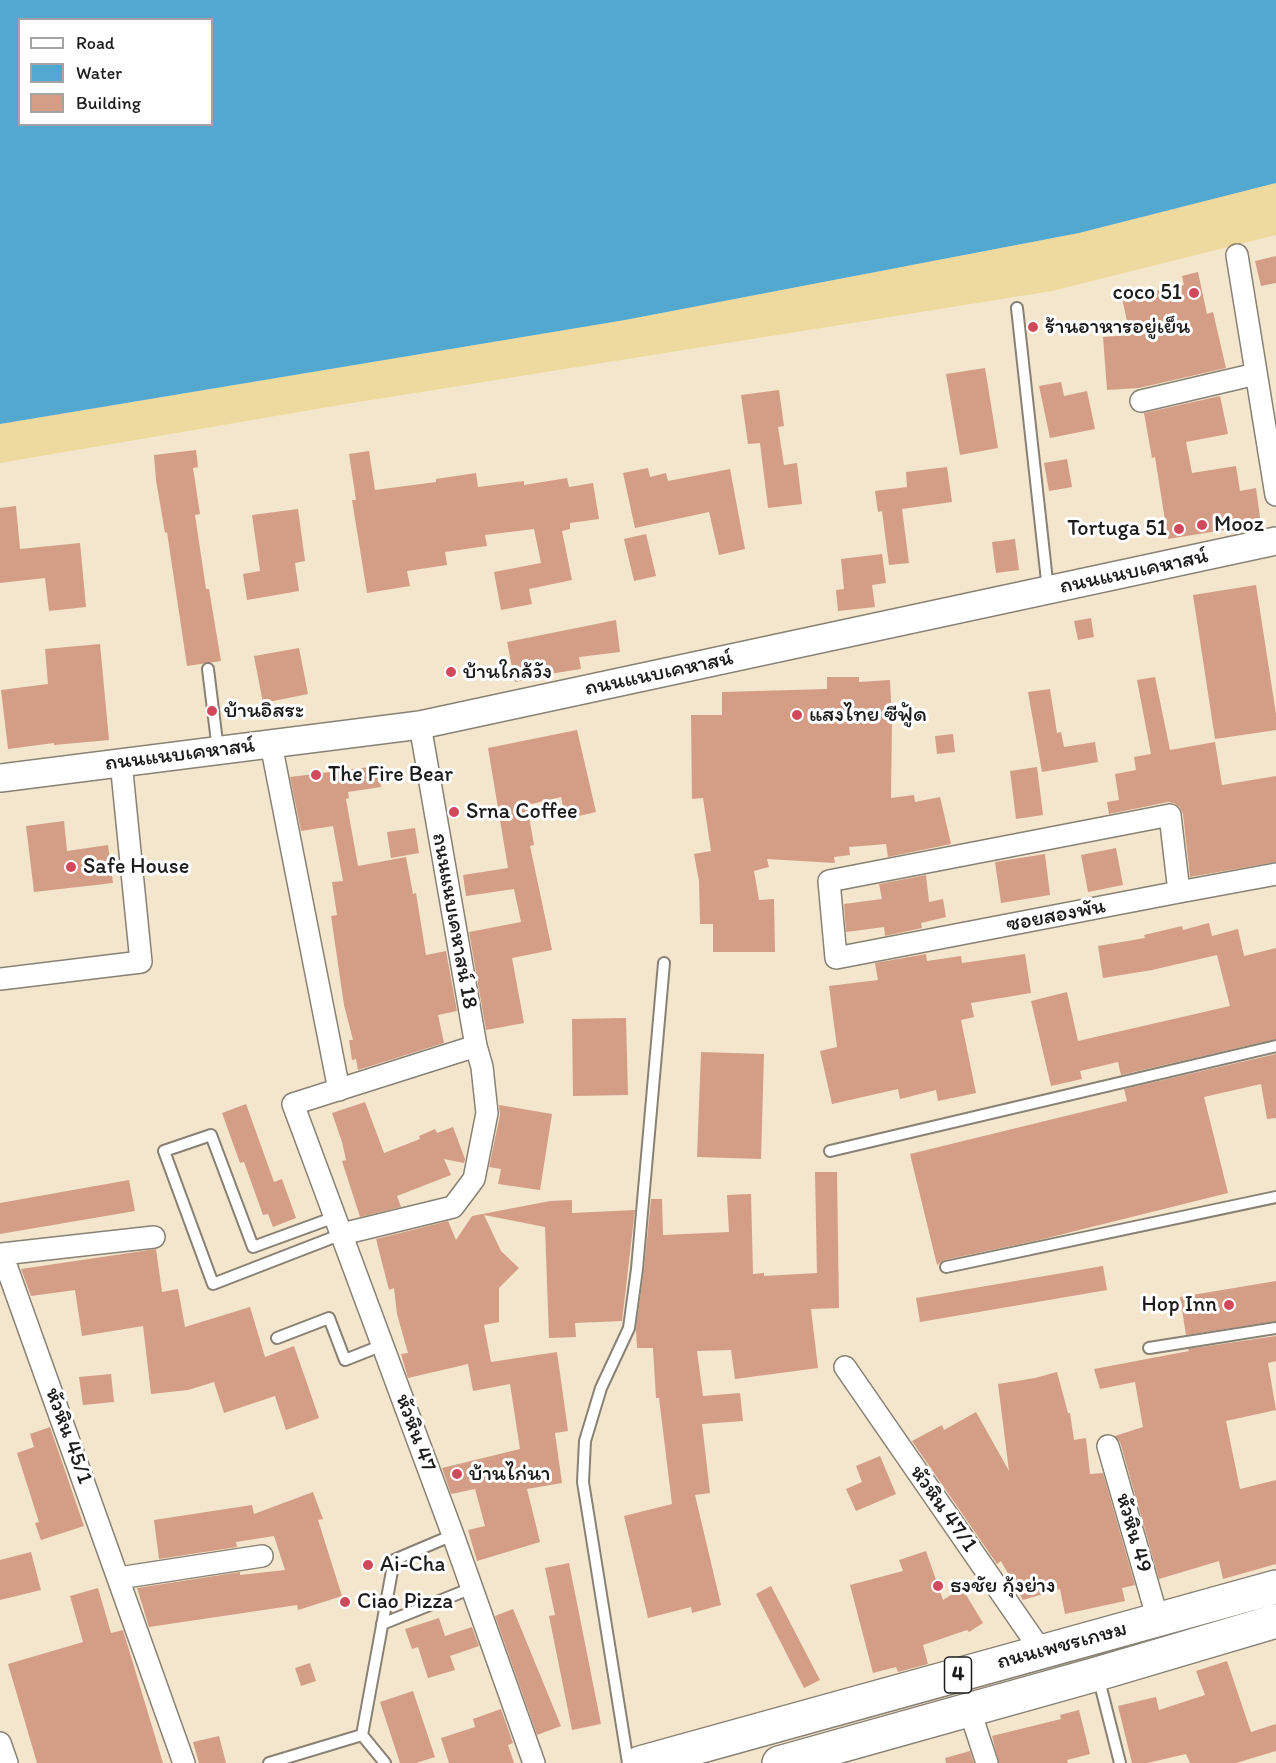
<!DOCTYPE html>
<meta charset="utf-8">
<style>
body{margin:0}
#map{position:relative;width:1276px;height:1763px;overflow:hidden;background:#f3e6cd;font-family:Itim,sans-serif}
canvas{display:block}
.legend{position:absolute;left:18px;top:18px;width:195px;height:108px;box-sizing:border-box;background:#fff;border:2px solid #a4a4a4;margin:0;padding:8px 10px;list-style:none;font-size:18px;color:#1c1c1c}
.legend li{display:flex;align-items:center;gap:12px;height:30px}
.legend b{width:30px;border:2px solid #a4a4a4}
</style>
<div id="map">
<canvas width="1276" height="1763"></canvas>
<ul class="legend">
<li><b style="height:8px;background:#fff"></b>Road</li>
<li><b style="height:16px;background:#53a8cf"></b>Water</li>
<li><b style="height:16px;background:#d49d85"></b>Building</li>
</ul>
</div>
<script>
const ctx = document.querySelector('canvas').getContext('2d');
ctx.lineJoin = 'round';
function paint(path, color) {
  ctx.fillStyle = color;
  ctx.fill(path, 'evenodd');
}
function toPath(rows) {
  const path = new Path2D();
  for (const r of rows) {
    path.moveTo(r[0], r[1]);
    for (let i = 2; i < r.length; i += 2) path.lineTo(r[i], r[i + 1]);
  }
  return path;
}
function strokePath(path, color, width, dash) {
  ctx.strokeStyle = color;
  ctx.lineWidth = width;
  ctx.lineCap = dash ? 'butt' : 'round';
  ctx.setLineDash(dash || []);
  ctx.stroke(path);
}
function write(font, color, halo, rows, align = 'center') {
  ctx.font = font + ' Itim,"Playpen Sans Thai",sans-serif';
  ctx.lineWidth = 6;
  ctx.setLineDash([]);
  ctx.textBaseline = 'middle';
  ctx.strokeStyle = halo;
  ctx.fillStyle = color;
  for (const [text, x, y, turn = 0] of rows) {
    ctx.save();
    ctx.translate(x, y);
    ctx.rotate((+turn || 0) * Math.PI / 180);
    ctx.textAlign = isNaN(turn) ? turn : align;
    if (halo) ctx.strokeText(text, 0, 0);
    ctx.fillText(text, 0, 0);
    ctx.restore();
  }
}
const sand = toPath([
 [1276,183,1276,235,1052,291,346,404,0,463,0,424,625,320,1079,233]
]);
const water = toPath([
 [0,0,1276,0,1276,183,1079,233,625,320,0,424],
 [20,20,212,20,212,124,20,124]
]);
const building = toPath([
 [1276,256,1276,283,1261,286,1255,261],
 [1198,272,1207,314,1213,312,1226,368,1139,388,1107,390,1103,337,1130,335,1122,298,1184,285,1182,276],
 [985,368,998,448,960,455,946,374],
 [1061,382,1064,396,1087,391,1095,429,1050,438,1039,386],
 [779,390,784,426,778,427,784,465,797,463,802,504,768,508,760,443,748,444,741,395],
 [1220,396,1228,434,1186,442,1192,473,1236,466,1240,491,1256,488,1261,524,1168,539,1155,457,1152,458,1144,413],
 [196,450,198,467,193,468,200,514,195,515,206,589,209,589,221,661,187,666,167,532,165,533,156,480,154,455],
 [369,451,375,490,436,482,436,479,476,473,478,487,524,481,524,485,567,478,569,487,593,483,599,519,570,523,570,529,562,531,572,580,529,589,532,604,501,610,494,572,541,563,534,529,485,535,487,546,445,552,447,565,407,571,410,586,367,593,352,500,356,500,349,454],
 [1067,459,1072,487,1049,491,1044,463],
 [947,467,952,502,902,509,909,563,889,565,882,511,878,512,875,491,907,487,906,472],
 [648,468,650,477,666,473,668,481,730,469,745,549,719,555,709,512,635,528,623,473],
 [16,506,20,549,80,543,86,607,49,611,45,578,0,583,0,508],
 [298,509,305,561,295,563,299,591,247,600,243,574,260,571,252,515],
 [646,534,656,576,634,581,624,539],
 [1015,539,1019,570,996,573,992,542],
 [882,554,886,583,872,585,875,607,838,611,836,590,844,589,841,559],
 [1256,585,1276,714,1276,730,1215,739,1193,595],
 [1091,618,1094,637,1078,640,1074,621],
 [616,620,620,652,579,657,581,669,543,675,544,676,515,682,507,642],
 [100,644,109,740,54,745,54,743,8,749,1,690,48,684,45,649],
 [299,648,308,694,263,703,254,656],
 [827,677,859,677,859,682,890,680,892,722,891,798,914,795,915,802,940,797,951,844,888,857,886,844,849,847,850,855,834,857,835,863,767,859,769,867,754,871,759,900,774,899,775,952,713,952,713,924,700,924,699,881,694,854,711,851,703,798,692,799,691,715,722,715,722,692,827,689],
 [1155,677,1170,750,1215,742,1222,785,1276,776,1276,862,1190,877,1183,814,1180,807,1174,803,1168,802,1109,814,1107,802,1119,800,1115,774,1136,770,1134,757,1151,754,1137,680],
 [1050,689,1057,733,1061,732,1064,747,1095,742,1098,762,1042,772,1028,692],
 [577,730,596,812,566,819,561,797,527,805,534,845,530,846,552,950,512,958,524,1023,486,1030,469,932,521,922,514,889,466,896,463,875,508,868,488,748],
 [953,734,955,752,937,754,935,736],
 [378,766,381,787,348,792,349,798,346,799,358,866,406,857,413,894,416,893,426,955,446,951,457,1011,438,1015,444,1043,358,1070,356,1059,352,1060,349,1040,353,1040,344,1005,331,916,337,915,332,882,343,881,333,826,301,831,290,777],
 [1037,767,1043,815,1016,819,1010,771],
 [64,821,67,851,108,845,113,883,34,892,26,826],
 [415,828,419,853,391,858,387,832],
 [1116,848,1123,885,1088,892,1081,855],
 [1045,854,1050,895,1001,903,995,862],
 [926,875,929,902,943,899,946,917,921,923,922,928,885,936,884,927,846,932,844,904,882,899,879,884],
 [1209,923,1212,936,1238,929,1244,956,1276,948,1276,1039,1121,1075,1118,1062,1080,1071,1082,1079,1051,1086,1031,1001,1067,992,1078,1041,1230,1006,1217,955,1152,970,1103,978,1098,946,1145,938,1144,935,1182,926,1183,930],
 [926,954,927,961,961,956,962,963,1025,954,1031,993,971,1003,974,1017,961,1020,976,1093,938,1101,936,1090,900,1099,898,1089,832,1104,820,1051,837,1047,829,986,878,980,875,963],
 [626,1018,628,1095,573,1096,572,1019],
 [701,1052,764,1054,761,1159,697,1157],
 [1276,1054,1276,1118,1267,1119,1261,1084,1204,1097,1228,1193,1039,1240,944,1260,937,1265,910,1154,1127,1101,1124,1089],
 [365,1102,384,1153,420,1139,419,1136,435,1129,437,1133,453,1127,465,1159,464,1163,444,1159,451,1175,397,1196,401,1207,360,1217,342,1161,346,1160,342,1142,332,1113],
 [246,1104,274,1182,282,1179,296,1218,273,1227,268,1214,263,1215,244,1162,240,1163,222,1113],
 [499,1105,552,1114,540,1190,498,1184,501,1169,489,1167,500,1115],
 [815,1172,837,1172,839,1308,811,1309,818,1368,735,1379,731,1350,697,1351,703,1396,740,1393,743,1421,702,1424,710,1493,695,1495,721,1605,692,1613,691,1607,648,1618,624,1516,672,1504,659,1398,656,1398,653,1348,637,1348,636,1329,644,1270,651,1199,662,1199,663,1235,729,1232,727,1195,751,1194,753,1274,764,1273,764,1276,817,1273],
 [129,1180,135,1211,0,1234,0,1203],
 [572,1200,572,1213,635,1210,622,1321,575,1323,576,1337,549,1338,545,1227,484,1215,501,1251,519,1268,499,1288,499,1322,484,1325,491,1362,557,1352,568,1431,555,1433,562,1483,527,1489,540,1542,477,1561,468,1530,485,1526,475,1489,451,1494,442,1468,520,1449,510,1384,473,1391,468,1364,408,1378,401,1354,408,1353,397,1314,394,1288,389,1290,376,1239,448,1221,456,1240,472,1216,550,1201],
 [156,1249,162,1292,178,1289,185,1327,250,1307,265,1357,294,1346,319,1418,286,1430,275,1396,224,1413,214,1382,188,1390,151,1394,143,1326,82,1336,75,1290,31,1296,21,1269],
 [1103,1266,1107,1290,920,1322,916,1298],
 [1276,1281,1276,1321,1186,1335,1180,1297],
 [1276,1336,1276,1361,1268,1363,1276,1410,1226,1421,1240,1489,1276,1480,1276,1564,1223,1579,1219,1561,1159,1579,1120,1442,1115,1436,1143,1427,1135,1382,1100,1389,1094,1369,1189,1351,1188,1349],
 [1057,1372,1068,1413,1070,1413,1074,1440,1086,1438,1090,1474,1103,1473,1135,1585,1122,1588,1125,1601,1065,1614,1060,1589,1023,1600,1001,1561,997,1564,912,1441,942,1425,944,1430,976,1412,1009,1471,998,1384,1035,1378],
 [111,1374,114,1402,83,1405,79,1377],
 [50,1427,84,1526,41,1540,35,1523,39,1522,17,1453,34,1447,30,1434],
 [880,1456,896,1494,856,1511,846,1489,862,1482,856,1466],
 [313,1492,323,1519,318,1520,342,1596,298,1610,297,1605,149,1627,137,1588,240,1572,240,1575,285,1570,274,1536,236,1542,237,1547,159,1559,154,1520,252,1505,254,1514],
 [926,1551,943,1600,962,1588,983,1623,969,1632,967,1630,923,1645,928,1664,898,1672,896,1667,873,1673,850,1585,903,1571,899,1560],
 [31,1552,41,1590,0,1600,0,1560],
 [569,1563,601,1724,572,1730,549,1616,555,1615,545,1568],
 [771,1586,820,1680,804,1688,756,1594],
 [98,1588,111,1633,123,1630,163,1763,37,1763,8,1664,83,1642,70,1596],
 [513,1609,561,1726,537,1735,495,1616],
 [439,1618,445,1636,472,1627,479,1646,450,1656,455,1670,428,1678,418,1647,412,1649,405,1629],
 [1227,1661,1251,1732,1276,1724,1276,1751,1236,1763,1190,1763,1186,1754,1147,1763,1132,1763,1118,1706,1156,1697,1159,1710,1205,1695,1196,1671],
 [310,1663,316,1681,301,1686,295,1668],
 [413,1691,435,1757,416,1763,400,1763,380,1702],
 [501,1709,513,1743,508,1745,514,1763,449,1763,441,1738,475,1727,473,1719],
 [1079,1710,1090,1754,1067,1760,1068,1763,999,1763,992,1736,1061,1719,1060,1715],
 [219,1736,226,1763,199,1763,193,1742],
 [970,1751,974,1763,946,1763,945,1758]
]);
const service = toPath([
 [1017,308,1048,590],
 [208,669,218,750],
 [830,1151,1276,1046],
 [335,1217,253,1247,211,1135,164,1151,213,1284,342,1234],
 [946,1267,1276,1197],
 [277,1338,329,1318,345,1360,383,1345],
 [1149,1348,1276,1328],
 [382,1624,472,1588],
 [1098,1676,1120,1763],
 [362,1735,394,1560,453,1535],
 [269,1763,362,1735,385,1763],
 [628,1763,583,1482,585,1441,601,1388,629,1328,637,1269,664,963]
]);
const minor = toPath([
 [1237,255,1276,495],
 [1141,401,1256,374],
 [271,744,339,1090],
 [1179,892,1170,815,829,881,836,958,1179,892,1276,874],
 [0,979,141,962,121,762],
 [476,1046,293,1104,453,1535,534,1763],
 [342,1234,453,1207,474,1179,487,1113,482,1067,476,1046,420,725],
 [154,1237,2,1254,184,1763],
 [845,1367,1042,1652],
 [1108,1446,1158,1620],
 [119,1578,262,1556],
 [970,1711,987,1763],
 [0,1743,7,1763]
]);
const tertiary = toPath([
 [0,778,420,725,1276,541]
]);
const primary = toPath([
 [640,1763,1276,1587],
 [779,1763,1097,1674,1276,1621]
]);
const markers = [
 [1194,293,6,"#d1495b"],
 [1033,327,6,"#d1495b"],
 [1202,525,6,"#d1495b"],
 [1179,529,6,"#d1495b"],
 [451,672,6,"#d1495b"],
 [212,711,6,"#d1495b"],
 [797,715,6,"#d1495b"],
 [316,775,6,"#d1495b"],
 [454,812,6,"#d1495b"],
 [71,867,6,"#d1495b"],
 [1229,1305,6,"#d1495b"],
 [457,1474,6,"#d1495b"],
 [368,1565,6,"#d1495b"],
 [938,1586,6,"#d1495b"],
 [345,1602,6,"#d1495b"]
];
const shields = [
 [958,1675,27]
];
const shieldNames = [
 ["4",958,1675]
];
const poiNames = [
 ["coco 51",1182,293,"right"],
 ["ร้านอาหารอยู่เย็น",1045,327],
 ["Mooz",1214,525],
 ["Tortuga 51",1167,529,"right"],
 ["บ้านใกล้วัง",463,672],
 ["บ้านอิสระ",224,711],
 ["แสงไทย ซีฟู้ด",809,715],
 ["The Fire Bear",328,775],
 ["Srna Coffee",466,812],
 ["Safe House",83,867],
 ["Hop Inn",1217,1305,"right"],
 ["บ้านไก่นา",469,1474],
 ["Ai-Cha",380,1565],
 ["ธงชัย กุ้งย่าง",950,1586],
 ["Ciao Pizza",357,1602]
];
const streetNames = [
 ["ถนนแนบเคหาสน์",1134,572,-12],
 ["ถนนแนบเคหาสน์",659,674,-12],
 ["ถนนแนบเคหาสน์",180,755,-7],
 ["ซอยสองพัน",1056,916,-11],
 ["ถนนแนบเคหาสน์ 18",454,921,80],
 ["หัวหิน 47",415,1433,70],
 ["หัวหิน 45/1",68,1436,70],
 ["หัวหิน 47/1",943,1509,55],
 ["หัวหิน 49",1133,1533,74],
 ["ถนนเพชรเกษม",1062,1646,-15]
];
paint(sand, '#eeda9e');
paint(water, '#53a8cf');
paint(building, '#d49d85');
strokePath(service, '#888174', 14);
strokePath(minor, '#888174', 24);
strokePath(tertiary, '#888174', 30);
strokePath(primary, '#888174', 36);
strokePath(service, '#fff', 10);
strokePath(minor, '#fff', 21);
strokePath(tertiary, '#fff', 27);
strokePath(primary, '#fff', 33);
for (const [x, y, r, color] of markers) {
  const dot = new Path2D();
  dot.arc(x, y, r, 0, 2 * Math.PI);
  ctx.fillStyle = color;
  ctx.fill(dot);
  strokePath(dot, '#fff', 2);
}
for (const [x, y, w] of shields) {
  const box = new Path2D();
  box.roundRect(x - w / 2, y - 18, w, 36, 4.5);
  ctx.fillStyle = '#fff';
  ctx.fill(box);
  strokePath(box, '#1c1c1c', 1.5);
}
write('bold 21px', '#1c1c1c', null, shieldNames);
write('22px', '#1c1c1c', '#fff', poiNames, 'left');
write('22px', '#1c1c1c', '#fff', streetNames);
</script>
